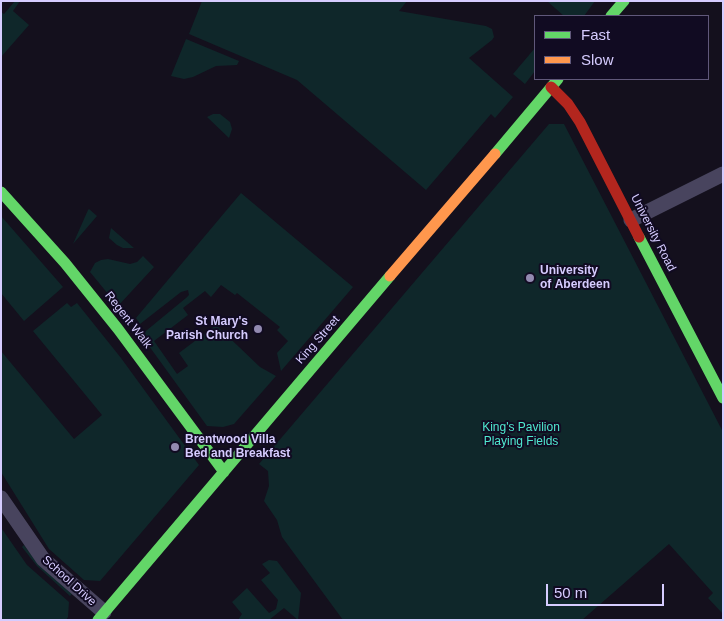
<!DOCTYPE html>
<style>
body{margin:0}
#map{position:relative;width:724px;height:621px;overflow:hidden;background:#14101d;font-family:Helvetica,sans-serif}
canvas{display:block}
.frame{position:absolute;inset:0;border:2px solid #d6ccff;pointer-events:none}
.legend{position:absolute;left:534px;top:15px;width:175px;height:65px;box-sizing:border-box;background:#110b22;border:1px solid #60587a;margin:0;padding:6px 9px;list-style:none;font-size:15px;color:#d6ccff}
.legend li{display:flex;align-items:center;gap:10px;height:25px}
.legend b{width:25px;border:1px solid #60587a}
.scale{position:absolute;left:546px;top:584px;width:118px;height:22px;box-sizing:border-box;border:2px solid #d6ccff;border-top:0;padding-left:6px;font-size:15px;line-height:18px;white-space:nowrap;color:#d6ccff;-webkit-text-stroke:4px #110b22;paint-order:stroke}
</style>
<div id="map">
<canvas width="724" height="621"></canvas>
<div class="frame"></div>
<ul class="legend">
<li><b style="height:6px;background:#63d668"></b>Fast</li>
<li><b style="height:6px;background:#ff974d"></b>Slow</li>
</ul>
<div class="scale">50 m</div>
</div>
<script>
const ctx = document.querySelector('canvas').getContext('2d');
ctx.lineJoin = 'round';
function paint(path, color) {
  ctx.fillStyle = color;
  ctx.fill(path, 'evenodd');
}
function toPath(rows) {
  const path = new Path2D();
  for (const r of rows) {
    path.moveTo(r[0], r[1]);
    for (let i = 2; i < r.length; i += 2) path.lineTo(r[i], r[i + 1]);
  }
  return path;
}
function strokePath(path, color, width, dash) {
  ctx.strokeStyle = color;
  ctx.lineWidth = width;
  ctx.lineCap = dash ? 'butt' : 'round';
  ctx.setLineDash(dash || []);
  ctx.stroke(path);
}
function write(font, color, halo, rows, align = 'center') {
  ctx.font = font + ' Helvetica,sans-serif';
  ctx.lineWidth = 4;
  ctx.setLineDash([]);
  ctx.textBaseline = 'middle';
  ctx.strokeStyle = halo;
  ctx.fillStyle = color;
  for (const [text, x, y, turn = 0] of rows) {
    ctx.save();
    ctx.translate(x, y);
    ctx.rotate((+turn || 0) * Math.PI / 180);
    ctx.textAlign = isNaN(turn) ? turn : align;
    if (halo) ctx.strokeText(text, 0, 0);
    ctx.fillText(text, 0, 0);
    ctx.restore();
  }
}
const green = toPath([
 [15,1,20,1,13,11,29,25,1,57,1,12,4,14],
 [202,1,407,1,399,11,486,26,492,29,494,37,492,40,469,58,513,97,495,118,491,114,426,190,297,80,189,34],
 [547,1,595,1,584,16,564,16],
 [186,39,239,61,237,65,216,66,193,77,184,79,171,76],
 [535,48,535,71,525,84,513,74],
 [213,114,220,114,230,122,232,129,229,138,207,117],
 [549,124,564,124,723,432,723,614,708,598,713,593,669,544,582,620,343,620,282,537,277,520,264,501,269,486,268,471,259,464],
 [241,193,353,287,281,371,277,353,288,341,277,330,280,327,237,293,235,295,221,285,211,297,205,291,183,308,188,315,154,341,177,374,188,366,179,353,216,325,260,367,276,376,234,424,223,427,207,426,141,335,186,298,189,295,188,290,181,292,140,324,136,318],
 [89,209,97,216,73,244,88,210],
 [1,216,63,287,24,321,1,293],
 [111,228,134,248,123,248,117,245,109,238],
 [143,256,154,267,118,306,90,272,95,263,101,260,108,259,130,264,137,262],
 [67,303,71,307,77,303,121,358,199,465,100,581,84,580,49,549,1,472,1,351,74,439,102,415,33,331],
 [2,529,27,565,69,602,68,617,66,620,1,620],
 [24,545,36,561,72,594,70,596,37,566,22,547],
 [269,560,277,561,301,593,298,620,284,608,269,620,238,620,242,614,232,602,247,588,269,613,276,609,278,600,261,580,270,573,262,564]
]);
const street = toPath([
 [631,220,723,174],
 [1,498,43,559,104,612]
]);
const fast = toPath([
 [611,16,624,1],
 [495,154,558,79],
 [1,192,65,263,118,329,224,472],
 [639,237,723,398],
 [98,620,390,276]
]);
const slow = toPath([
 [390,276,495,154]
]);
const jam = toPath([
 [551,87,568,104,580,122,639,237]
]);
const markers = [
 [530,278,5,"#928ab0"],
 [258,329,5,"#928ab0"],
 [175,447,5,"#928ab0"]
];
const streetNames = [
 ["University Road",653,233,63],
 ["Regent Walk",128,320,52],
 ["King Street",318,340,-49],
 ["School Drive",69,581,42]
];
const poiNames = [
 ["University",540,271],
 ["of Aberdeen",540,285],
 ["St Mary's",248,322,"right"],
 ["Parish Church",248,336,"right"],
 ["Brentwood Villa",185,440],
 ["Bed and Breakfast",185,454]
];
const parkNames = [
 ["King's Pavilion",521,428],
 ["Playing Fields",521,442]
];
paint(green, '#0f272a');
strokePath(street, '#48445e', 15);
strokePath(fast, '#63d668', 11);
strokePath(slow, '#ff974d', 11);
strokePath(jam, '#b3261e', 11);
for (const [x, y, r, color] of markers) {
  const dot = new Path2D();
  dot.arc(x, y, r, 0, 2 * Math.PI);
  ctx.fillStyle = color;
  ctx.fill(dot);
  strokePath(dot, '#110b22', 2);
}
write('12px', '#d6ccff', '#110b22', streetNames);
write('bold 12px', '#d6ccff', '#110b22', poiNames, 'left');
write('12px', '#4fe8cf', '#110b22', parkNames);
</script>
